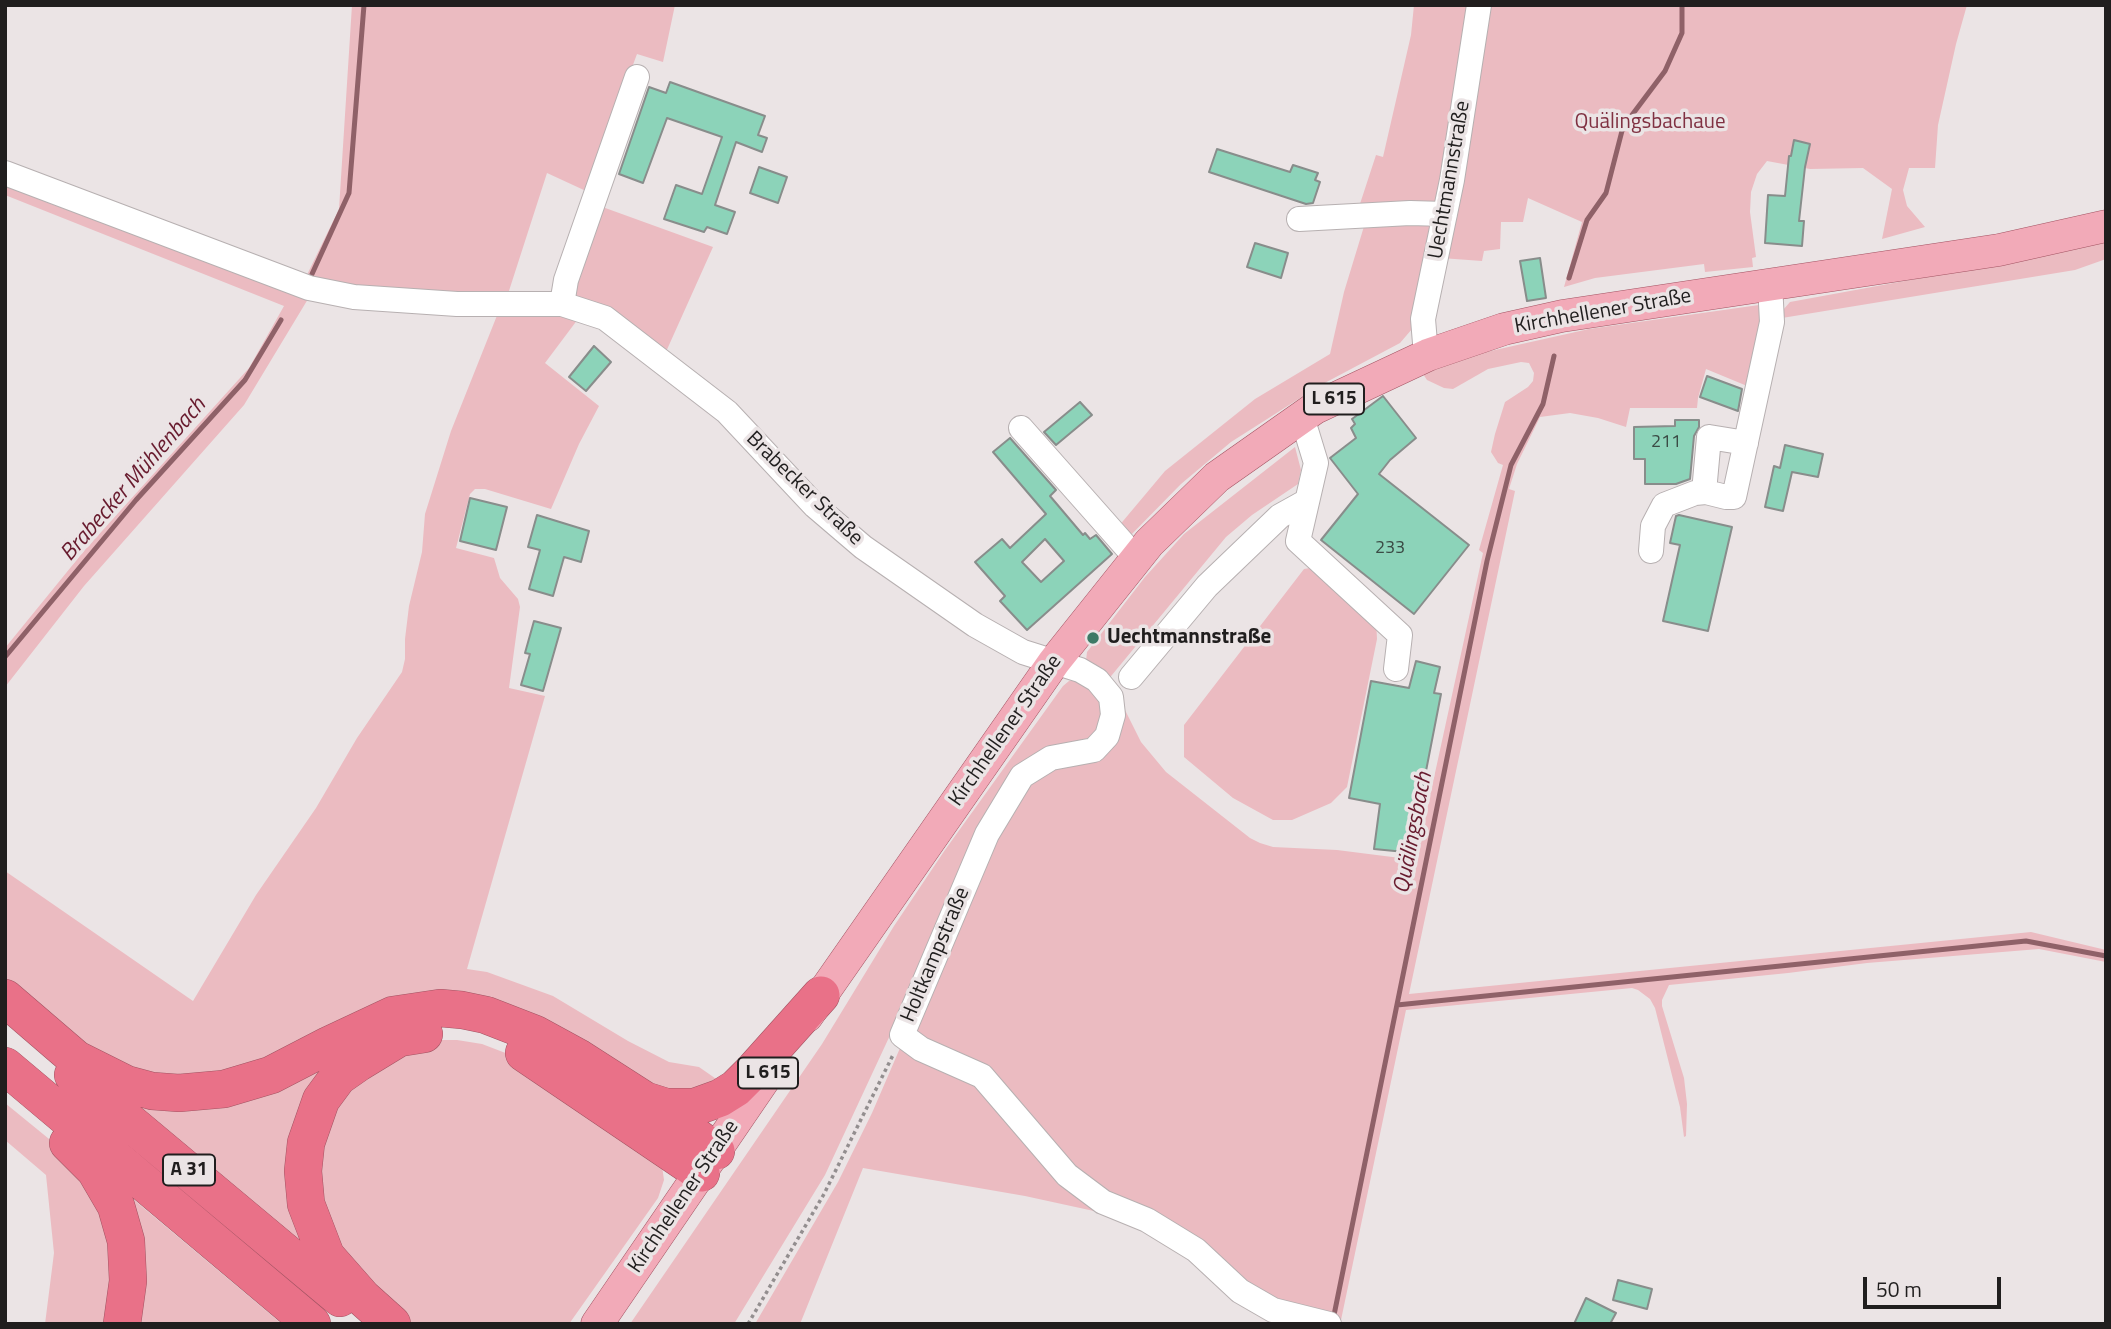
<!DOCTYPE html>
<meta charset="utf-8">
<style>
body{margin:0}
#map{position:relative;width:2111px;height:1329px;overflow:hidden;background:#ebe4e5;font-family:"Titillium Web",sans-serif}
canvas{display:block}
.frame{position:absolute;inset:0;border:7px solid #201e1e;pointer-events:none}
.scale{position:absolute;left:1863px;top:1277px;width:138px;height:32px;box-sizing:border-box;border:4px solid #201e1e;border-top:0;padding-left:9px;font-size:21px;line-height:24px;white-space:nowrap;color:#201e1e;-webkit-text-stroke:5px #ebe4e5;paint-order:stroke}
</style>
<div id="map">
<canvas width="2111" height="1329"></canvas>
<div class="frame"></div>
<div class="scale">50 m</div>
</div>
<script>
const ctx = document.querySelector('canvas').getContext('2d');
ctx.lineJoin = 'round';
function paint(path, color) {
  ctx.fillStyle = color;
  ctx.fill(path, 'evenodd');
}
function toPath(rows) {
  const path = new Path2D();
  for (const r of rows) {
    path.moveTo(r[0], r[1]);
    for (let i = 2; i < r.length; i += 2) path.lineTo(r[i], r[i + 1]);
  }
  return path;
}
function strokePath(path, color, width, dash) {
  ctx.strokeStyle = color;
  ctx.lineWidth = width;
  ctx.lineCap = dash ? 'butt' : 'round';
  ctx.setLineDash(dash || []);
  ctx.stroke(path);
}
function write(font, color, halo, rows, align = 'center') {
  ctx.font = font + ' "Titillium Web",sans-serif';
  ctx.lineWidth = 7;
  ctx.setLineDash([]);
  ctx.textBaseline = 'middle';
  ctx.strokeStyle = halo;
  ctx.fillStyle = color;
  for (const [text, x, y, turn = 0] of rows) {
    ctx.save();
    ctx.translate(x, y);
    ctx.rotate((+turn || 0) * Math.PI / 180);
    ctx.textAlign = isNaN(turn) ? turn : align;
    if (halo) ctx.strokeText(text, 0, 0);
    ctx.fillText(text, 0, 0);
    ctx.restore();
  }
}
const green = toPath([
 [352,5,675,5,663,62,637,54,586,191,547,173,507,297,304,281,339,209],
 [1414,5,1472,5,1412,329,1400,343,1319,386,1231,442,1181,484,1128,538,1118,527,1165,471,1255,399,1330,354,1344,292,1369,210,1358,210,1376,155,1383,157,1411,35],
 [1486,5,1967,5,1956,44,1938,125,1935,168,1909,168,1903,190,1907,206,1925,227,1882,239,1892,189,1863,168,1810,169,1767,161,1757,174,1751,192,1750,212,1756,257,1752,258,1753,267,1705,272,1704,264,1595,278,1564,287,1582,222,1528,198,1523,222,1501,222,1500,249,1484,251,1482,261,1441,258],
 [5,180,24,192,46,202,308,299,244,405,84,586,5,687,5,648,84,551,249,368,284,306,5,195],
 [597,205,713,247,665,354,579,299,575,294],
 [2106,240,2106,259,2075,270,1782,318,1783,310,1790,302,2008,262],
 [1759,305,1763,307,1752,388,1706,369,1698,398,1697,408,1630,408,1626,427,1598,418,1570,413,1540,417,1517,464,1509,489,1515,491,1409,994,2031,932,2106,950,2106,962,2039,949,1867,963,1788,973,1669,985,1662,1000,1662,1006,1684,1078,1687,1104,1686,1136,1684,1137,1680,1107,1655,1008,1650,999,1638,990,1632,988,1406,1010,1341,1320,1288,1309,1211,1257,1103,1213,1025,1196,863,1168,800,1324,755,1324,838,1182,872,1113,988,844,1032,776,1068,763,1124,708,1141,742,1166,772,1250,838,1260,843,1273,847,1337,850,1416,860,1483,553,1479,550,1503,465,1498,463,1491,452,1495,434,1505,402,1528,387,1533,381,1534,373,1529,363,1521,362,1488,369,1453,389,1444,388,1427,380,1423,374,1486,352,1589,329],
 [498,313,581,315,545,363,599,406,579,444,551,509,485,489,475,489,470,494,456,548,494,558,500,578,518,599,520,607,509,688,545,696,467,969,487,972,553,996,628,1041,669,1062,699,1067,722,1083,671,1095,511,1007,239,1073,153,1077,86,1048,5,982,5,871,193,1001,256,895,316,808,357,738,402,672,405,659,405,639,409,606,422,552,425,514,451,431],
 [1295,447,1301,470,1298,484,1252,515,1226,537,1107,681,1086,661,1087,652,1145,577,1184,534],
 [1316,567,1376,619,1377,639,1347,787,1331,803,1292,820,1273,820,1233,798,1184,757,1184,725,1304,569],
 [1077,679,1088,683,1106,711,1095,734,1089,738,1051,747,912,988,825,1175,734,1324,630,1324,822,1044,894,926,945,850,1063,686,1069,681],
 [424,1040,457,1040,482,1044,516,1057,662,1166,664,1180,658,1198,569,1324,399,1324,340,1264,311,1154,343,1087],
 [333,1067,306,1238,301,1242,133,1102],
 [5,1103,54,1143,85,1175,116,1242,110,1324,45,1324,54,1253,46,1175,5,1140],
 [127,1194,282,1324,133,1324]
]);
const stream = toPath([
 [312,274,349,193,364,5],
 [1569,278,1587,220,1606,193,1623,127,1665,71,1682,33,1682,5],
 [5,657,136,500,245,380,281,320],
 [1397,1005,2026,941,2106,956],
 [1333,1320,1487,561,1511,465,1543,404,1554,356]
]);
const building = toPath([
 [670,82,765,116,758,135,767,138,762,152,736,142,715,205,735,212,727,234,707,227,704,232,664,219,676,185,702,194,722,137,667,118,643,183,619,174,649,87,666,93,670,82],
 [1794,140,1810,144,1805,167,1799,221,1804,221,1802,246,1765,243,1768,195,1785,196,1789,156,1791,156,1794,140],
 [1217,149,1290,172,1293,165,1318,173,1315,180,1320,182,1313,203,1306,204,1209,172,1217,149],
 [759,167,787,177,778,203,750,193,759,167],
 [1255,243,1288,253,1281,278,1247,267,1255,243],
 [1540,258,1546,298,1527,301,1520,261,1540,258],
 [594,346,611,362,586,391,569,377,594,346],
 [1707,376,1742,389,1738,411,1700,397,1707,376],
 [1383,396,1416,438,1390,460,1379,474,1469,545,1414,614,1321,540,1358,494,1330,458,1356,438,1351,428,1355,424,1352,419,1383,396],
 [1080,402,1092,415,1056,445,1044,432,1080,402],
 [1675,420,1699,420,1699,427,1694,436,1690,479,1676,484,1645,484,1645,459,1634,459,1634,427,1675,426,1675,420],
 [1010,438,1056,490,1050,496,1083,535,1085,533,1090,539,1096,535,1112,554,1027,630,1000,601,1005,596,975,562,1002,539,1010,548,1046,514,993,452,1010,438],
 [1045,539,1064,561,1041,582,1022,562,1045,539],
 [1785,445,1823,454,1818,477,1792,472,1783,511,1765,507,1774,466,1780,468,1785,445],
 [470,498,507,507,496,550,460,541,470,498],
 [537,515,589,531,581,562,564,557,553,596,529,589,540,550,528,547,537,515],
 [1679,515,1732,527,1708,631,1663,621,1680,545,1670,543,1676,516,1679,515],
 [534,621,561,628,543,691,521,685,530,654,525,653,534,621],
 [1416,661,1440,667,1434,693,1441,694,1418,812,1410,810,1405,852,1374,849,1380,804,1349,798,1371,681,1409,688,1416,661],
 [1618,1280,1652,1289,1647,1309,1613,1300,1618,1280],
 [1586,1298,1616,1313,1610,1324,1574,1324,1586,1298]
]);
const path = toPath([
 [748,1324,824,1194,894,1053]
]);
const minor = toPath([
 [5,173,309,288,354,297,457,304,562,304,605,318,727,412,815,506,863,547,975,625,1023,652,1080,670,1097,680,1111,697,1113,715,1107,736,1094,750,1051,758,1022,776,987,834,902,1035,921,1049,982,1076,1067,1175,1103,1202,1147,1220,1196,1250,1240,1291,1273,1310,1329,1324],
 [1299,219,1410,213,1445,214],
 [562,304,566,280,637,77],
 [1428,355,1425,343,1423,319,1452,180,1479,5],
 [1302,417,1316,463,1298,541,1400,635,1396,669],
 [1021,428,1136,558],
 [1704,492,1709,437,1746,443],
 [1651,551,1653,526,1664,505,1695,493,1706,492,1726,497,1734,497,1772,322,1770,284],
 [1131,677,1207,586,1280,516,1307,501]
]);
const major = toPath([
 [807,1016,1054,662,1149,543,1217,477,1315,408,1428,355,1504,329,1562,316,1999,250,2106,226],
 [597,1324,774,1065]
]);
const highway = toPath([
 [5,998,76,1059,126,1084,152,1091,179,1093,224,1089,271,1075,329,1045,393,1015,440,1008,462,1010,486,1015,535,1034,579,1058,646,1101,716,1151],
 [524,1053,701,1173],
 [5,1066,312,1324],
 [73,1075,340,1298],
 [647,1101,666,1107,695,1107,720,1098,736,1088,753,1071,821,995],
 [68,1143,95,1170,116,1206,126,1241,128,1281,122,1324],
 [392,1324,363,1298,326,1256,306,1204,303,1171,306,1143,321,1100,338,1077,358,1063,399,1038,424,1034]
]);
const markers = [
 [1093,638,7,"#3d7a66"]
];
const numberNames = [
 ["211",1666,443],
 ["233",1390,549]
];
const shields = [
 [1334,399,60],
 [768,1073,60],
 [189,1170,52]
];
const shieldNames = [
 ["L 615",1334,399],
 ["L 615",768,1073],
 ["A 31",189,1170]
];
const parkNames = [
 ["Quälingsbachaue",1650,123]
];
const streetNames = [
 ["Uechtmannstraße",1450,180,-80],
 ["Kirchhellener Straße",1603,312,-10],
 ["Brabecker Straße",804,489,44],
 ["Kirchhellener Straße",1006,731,-55],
 ["Holtkampstraße",936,955,-67],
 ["Kirchhellener Straße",684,1197,-56]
];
const poiNames = [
 ["Uechtmannstraße",1107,638]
];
const waterNames = [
 ["Brabecker Mühlenbach",134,480,-49],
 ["Quälingsbach",1414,833,-79]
];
paint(green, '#ebbbc1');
strokePath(stream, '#8f6168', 5);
paint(building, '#8cd3b9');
strokePath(building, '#888d8b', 2);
strokePath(minor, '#b7b0b1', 26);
strokePath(major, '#a35463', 33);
strokePath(highway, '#a35463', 38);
strokePath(path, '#938e8f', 3.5, [3.5, 3.5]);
strokePath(minor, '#fff', 24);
strokePath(major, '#f2aab8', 32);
strokePath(highway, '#e97188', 37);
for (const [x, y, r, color] of markers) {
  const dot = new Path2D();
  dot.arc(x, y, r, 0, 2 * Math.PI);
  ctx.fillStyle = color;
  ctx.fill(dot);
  strokePath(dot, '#ebe4e5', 2.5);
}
write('18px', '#3b4b45', null, numberNames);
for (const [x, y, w] of shields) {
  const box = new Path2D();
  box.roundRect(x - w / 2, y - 15.5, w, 31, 5);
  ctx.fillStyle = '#ebe4e5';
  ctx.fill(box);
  strokePath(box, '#201e1e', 2);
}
write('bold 19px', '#201e1e', null, shieldNames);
write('21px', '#803142', '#ebe4e5', parkNames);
write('21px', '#201e1e', '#ebe4e5', streetNames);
write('bold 21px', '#201e1e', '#ebe4e5', poiNames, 'left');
write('italic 23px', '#681b2e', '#ebe4e5', waterNames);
</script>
